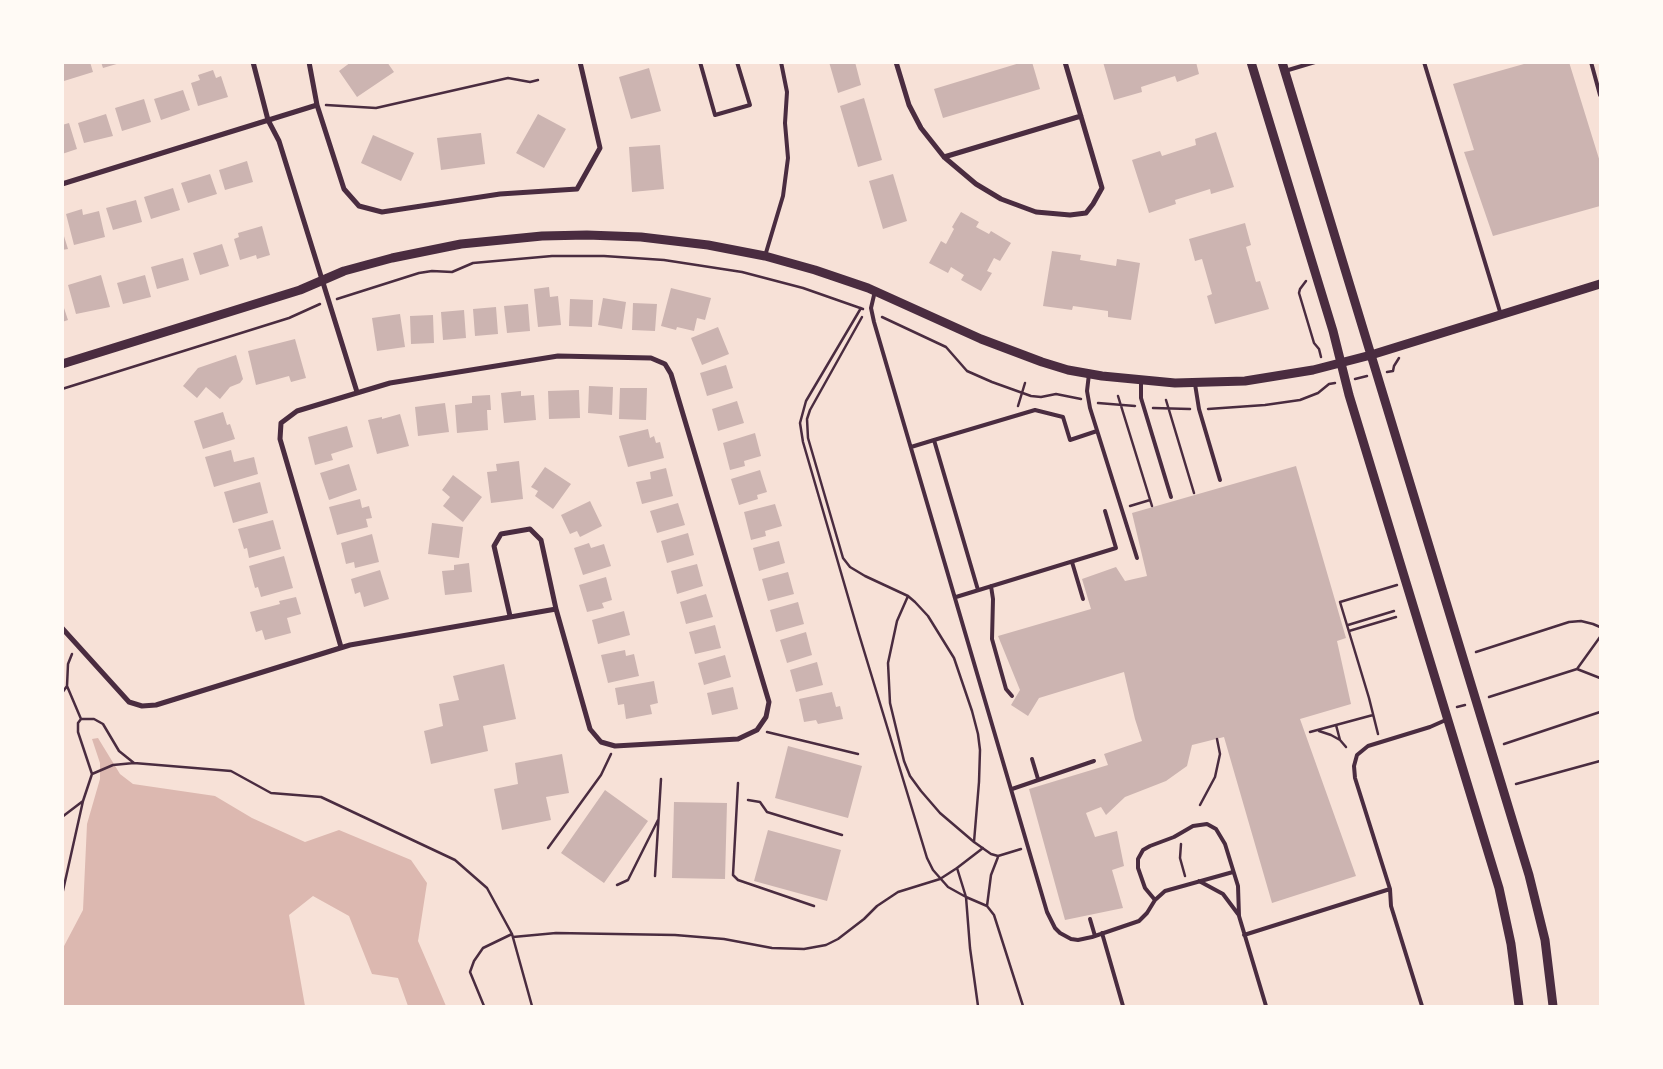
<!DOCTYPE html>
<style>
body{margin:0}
#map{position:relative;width:1663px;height:1069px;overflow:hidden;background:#f7e1d7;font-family:"Zilla Slab",serif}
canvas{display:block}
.frame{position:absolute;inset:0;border:64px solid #fffaf5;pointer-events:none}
</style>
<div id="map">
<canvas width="1663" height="1069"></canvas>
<div class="frame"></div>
</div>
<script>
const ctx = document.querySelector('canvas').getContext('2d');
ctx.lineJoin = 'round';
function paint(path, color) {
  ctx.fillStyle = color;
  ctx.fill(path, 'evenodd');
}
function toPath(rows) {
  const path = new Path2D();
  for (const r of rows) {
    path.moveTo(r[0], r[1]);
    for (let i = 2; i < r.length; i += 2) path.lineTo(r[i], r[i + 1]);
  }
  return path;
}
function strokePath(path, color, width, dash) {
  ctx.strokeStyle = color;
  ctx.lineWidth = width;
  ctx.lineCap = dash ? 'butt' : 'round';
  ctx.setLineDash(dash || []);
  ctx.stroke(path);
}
const water = toPath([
 [98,738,120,774,133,784,215,796,252,818,305,842,339,830,411,860,427,883,418,941,446,1006,408,1006,398,978,372,974,349,916,313,896,289,915,305,1006,63,1006,63,948,83,910,87,824,100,779,100,763,92,739]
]);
const building = toPath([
 [62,62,90,62,93,72,64,81],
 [101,62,120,62,120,63,103,68],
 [351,62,387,62,394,72,357,97,339,71],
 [829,62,855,62,861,85,838,93],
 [1023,62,1032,62,1040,89,943,118,934,89],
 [1103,62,1196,62,1199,74,1177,82,1175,76,1141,87,1142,92,1114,100],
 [1531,62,1569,62,1600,162,1600,206,1493,236,1464,152,1474,150,1453,84],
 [649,68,661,111,631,119,619,77],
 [213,70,216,78,221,76,228,97,198,106,191,83,200,80,198,75],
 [183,90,190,110,161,120,154,99],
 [864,98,882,160,858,167,840,106],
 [144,99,151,122,122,131,115,108],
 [106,114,113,136,84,143,78,123],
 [538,114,566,129,544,168,516,153],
 [69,123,77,149,62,154,62,125],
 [1216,132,1234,187,1211,194,1210,189,1175,200,1176,204,1149,213,1132,160,1160,151,1162,156,1196,145,1195,139],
 [481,133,485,164,441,170,437,138],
 [373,135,414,153,401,181,361,163],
 [660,145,664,189,632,192,629,147],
 [247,161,253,182,225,190,219,170],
 [210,174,217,194,188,203,181,183],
 [893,174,907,221,883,229,869,181],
 [173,188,180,210,151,219,144,197],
 [136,200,142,222,113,230,106,208],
 [82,209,83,215,99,211,105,237,74,245,66,214],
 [961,212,979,222,976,227,989,234,991,231,1011,243,1000,261,994,258,987,271,992,273,981,291,961,280,964,275,951,267,948,273,929,263,941,241,946,244,954,229,952,227],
 [1245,223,1251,245,1246,247,1256,282,1260,281,1269,309,1215,324,1207,296,1212,294,1202,259,1195,261,1189,239],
 [262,226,270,255,257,259,256,255,240,260,234,239,239,237,238,233],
 [63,233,68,249,62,250,62,234],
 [222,244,229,266,200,275,193,253],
 [1052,251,1081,255,1080,260,1116,266,1117,259,1140,263,1131,320,1108,317,1108,311,1073,306,1072,310,1043,306],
 [183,258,189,280,157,289,151,267],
 [101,275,110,307,76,314,68,285],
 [145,275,151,297,123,304,117,283],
 [549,287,550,297,558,296,561,325,538,327,534,289],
 [671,288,711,298,705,320,697,318,694,331,677,327,676,330,661,326],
 [603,298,626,302,622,329,598,325],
 [570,299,593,300,592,327,569,326],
 [62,302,68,320,62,322],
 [633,303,657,304,655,331,632,330],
 [528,304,530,331,507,333,504,306],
 [496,307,498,334,475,336,473,309],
 [464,310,466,338,443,340,441,312],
 [400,314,405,347,377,351,372,318],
 [433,315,434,343,411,344,410,316],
 [718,327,729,354,702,365,691,338],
 [295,339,306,378,291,382,289,376,256,385,248,351],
 [236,355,243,379,240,383,230,387,220,399,206,387,197,398,183,386,198,368],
 [726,365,733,388,707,396,700,373],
 [589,386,613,387,612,415,588,413],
 [620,388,647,388,646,420,619,419],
 [579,390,580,418,549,419,548,391],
 [521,391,521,396,534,395,536,420,504,423,501,393],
 [490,395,491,410,487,410,488,430,457,433,455,405,472,403,472,396],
 [737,401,744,423,718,431,712,409],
 [445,403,449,432,418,436,415,407],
 [223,412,227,425,230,424,235,439,203,449,194,421],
 [400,414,409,446,377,454,368,420,382,417,382,419],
 [347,426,353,447,331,454,333,460,315,465,308,437],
 [648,429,650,438,654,436,656,443,660,442,664,458,628,467,619,436],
 [755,433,761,456,744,461,745,466,730,470,723,443],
 [231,450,234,462,254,457,258,474,214,487,205,457],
 [519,461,523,499,491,503,487,472,497,471,496,464],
 [349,464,357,490,329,500,320,473],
 [1296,466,1346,638,1337,641,1351,704,1300,719,1356,876,1272,903,1224,737,1192,745,1187,766,1166,781,1125,797,1106,815,1101,807,1086,813,1095,837,1117,831,1124,866,1112,870,1123,908,1065,920,1029,789,1108,765,1104,754,1142,741,1135,719,1124,672,1039,698,1028,716,1011,705,1020,690,998,636,1091,609,1082,579,1116,567,1125,581,1147,576,1132,513],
 [545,467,571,484,553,509,535,496,538,491,531,487],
 [666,468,673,496,642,504,636,482,651,479,650,472],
 [760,470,767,492,757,495,758,499,739,505,731,479],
 [453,475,482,497,463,522,443,506,450,497,442,490],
 [260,482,268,513,233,523,224,492],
 [360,499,362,508,369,506,372,518,366,519,368,527,337,535,329,507],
 [590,501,602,526,580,537,577,531,570,534,561,515],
 [678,503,685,525,657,533,650,511],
 [775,504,782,526,765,531,766,536,751,540,744,512],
 [273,520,281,549,249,558,247,548,244,549,238,529],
 [432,523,463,527,459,558,428,554],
 [688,533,694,555,667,563,661,541],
 [372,534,379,562,355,568,354,562,346,564,341,543],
 [779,541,785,563,759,571,753,548],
 [589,543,591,548,604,544,611,566,583,575,574,548],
 [284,556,293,588,261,597,258,587,255,588,249,566],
 [469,563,472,592,445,595,442,571,454,570,454,565],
 [697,564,703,586,677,594,671,571],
 [380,570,389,599,364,607,360,592,355,594,351,579],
 [788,572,794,594,768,601,762,579],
 [606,577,612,600,602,603,604,608,587,612,579,585],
 [706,594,713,617,686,624,680,602],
 [296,597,301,614,287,618,291,633,265,640,262,630,256,632,250,612,280,604,279,601],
 [798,602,804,624,776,632,770,610],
 [624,611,630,635,598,644,592,620],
 [715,625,721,648,695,654,689,632],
 [806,632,812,655,787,663,780,640],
 [625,650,626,656,634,654,639,676,608,683,601,655],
 [725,655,731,677,704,685,698,663],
 [817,662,823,685,796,692,790,670],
 [504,664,516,719,483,726,488,751,431,764,424,731,443,726,439,704,459,700,453,676],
 [654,681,658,703,650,705,652,714,626,719,624,704,618,705,615,688],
 [733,687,738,709,712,715,707,693],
 [832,692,836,707,840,706,843,719,818,724,816,720,804,722,799,699],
 [788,746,862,766,848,818,775,798],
 [562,754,569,793,546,797,551,820,502,830,494,789,518,784,515,763],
 [605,790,648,821,604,883,561,853],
 [674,802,727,803,725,879,672,878],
 [768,830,841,850,827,901,754,881]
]);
const path = toPath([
 [326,105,376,108,508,78,530,82,538,80],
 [1306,281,1300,289,1299,293,1314,343,1319,349,1321,357],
 [337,299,419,273,432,271,452,272,473,263,552,256,604,256,664,260,742,272,803,288,863,309],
 [861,308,806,401,800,423,803,442,858,631,927,858,933,870,948,887,966,897,987,906,994,915,1023,1006],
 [862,317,810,410,807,419,808,438,843,558,850,567,865,576,908,596,915,602,928,616,954,658,972,711,978,734,980,750,979,782,974,842],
 [882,317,946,347,967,371,992,382,1031,396,1041,397,1056,394,1081,399],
 [1387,372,1393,371,1394,366,1399,358],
 [1355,379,1367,376],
 [62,389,289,318,320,304],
 [1118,396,1152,506],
 [1166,400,1194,493],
 [1098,403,1135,406],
 [1018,406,1025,383],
 [1153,408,1190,409],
 [1208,409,1265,405,1300,400,1318,393,1329,384,1335,383],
 [1130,506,1150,500],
 [908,596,897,621,888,663,890,703,904,761,910,776,921,791,940,813,974,842,991,854,998,856,1021,849],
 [1348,625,1394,611],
 [1349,631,1396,617],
 [1476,652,1569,622,1581,621,1593,624,1600,627],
 [72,654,68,664,67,686,81,719],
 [1577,669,1600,678],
 [62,693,67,686],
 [1489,697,1577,669,1600,637],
 [1457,707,1465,705],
 [1336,725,1340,740,1346,747],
 [1319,731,1331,735,1340,740],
 [767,732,858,754],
 [1310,732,1373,715],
 [1378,734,1369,698,1340,602,1397,585],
 [1504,744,1600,712],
 [92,774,78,732,78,723,81,719,94,719,103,724,119,751,134,763],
 [738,783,733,875,738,880,814,906],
 [1516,784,1600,761],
 [748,800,760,802,767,812,842,835],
 [1200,805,1215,777,1220,754,1217,739],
 [62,817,83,801],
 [1181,844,1180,858,1185,876],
 [548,848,601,775,611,754],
 [655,876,661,779],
 [617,885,628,880,658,820],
 [62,895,83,801,92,774,113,765,134,763,231,771,271,793,321,797,455,860,487,888,512,934,532,1006],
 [987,906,991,875,998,857],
 [513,937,556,933,675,935,724,939,772,948,804,949,826,945,838,939,864,919,877,906,898,892,940,879,957,868],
 [484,1006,470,972,474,961,483,948,512,934],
 [978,1006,970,948,966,897,957,868,983,848]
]);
const service = toPath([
 [700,62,715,115,750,105,737,62],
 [1424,62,1501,315],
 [1591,62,1600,95],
 [1285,71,1315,62],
 [765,256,783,196,788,158,785,123,787,92,781,62],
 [875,291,871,308,874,322,1047,912,1055,928,1060,933,1071,939,1078,940,1092,937,1139,921,1147,913,1155,900,1165,891,1233,872],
 [1089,374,1087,391,1090,408,1137,558],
 [1141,381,1141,398,1171,497],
 [1195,384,1199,409,1220,480],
 [911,447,934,440],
 [1072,562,1083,599],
 [991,586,993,599,992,639,1006,689,1012,696],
 [978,590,934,440,1035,410,1063,417,1070,440,1097,431],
 [956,597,1116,548,1105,511],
 [1032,759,1038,779],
 [1012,789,1094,761],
 [1199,881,1223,894,1238,914],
 [1155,900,1145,888,1138,868,1138,859,1143,850,1150,846,1174,837,1193,826,1207,824,1216,829,1225,844,1238,886,1239,916,1266,1006],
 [1090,919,1095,936],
 [1102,933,1123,1006],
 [1244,935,1390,889],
 [1422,1006,1391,906,1390,889,1355,778,1354,766,1357,755,1368,746,1430,727,1448,719]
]);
const minor = toPath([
 [253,62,268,120,279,141,357,392],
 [309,62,317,105,344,189,359,206,382,212,500,194,577,189,600,148,580,62],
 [896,62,909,105,921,128,944,157,976,184,1001,199,1036,212,1070,215,1086,213,1093,204,1102,188,1065,62],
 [944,157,1081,116],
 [62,184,317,105],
 [510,616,494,546,501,534,530,529,541,540,556,609],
 [62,628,129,702,142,706,156,705,350,645,556,609,590,729,601,742,615,746,738,739,757,730,766,717,769,702,671,374,665,364,651,358,558,356,390,383,297,411,281,423,280,439,341,647]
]);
const tertiary = toPath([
 [1251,62,1333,331,1349,395,1499,888,1511,944,1519,1006],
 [1282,62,1529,875,1545,940,1553,1006],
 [62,364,300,290,344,271,392,258,461,244,542,236,587,235,641,237,708,245,765,256,815,270,868,288,981,339,1042,362,1068,370,1102,376,1175,383,1245,381,1313,370,1371,355,1600,284]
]);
paint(water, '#dcb8b0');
paint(building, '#ccb4b1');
strokePath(path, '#4a2c40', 2.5);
strokePath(service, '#4a2c40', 4);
strokePath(minor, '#4a2c40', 5);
strokePath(tertiary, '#4a2c40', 9);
</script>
